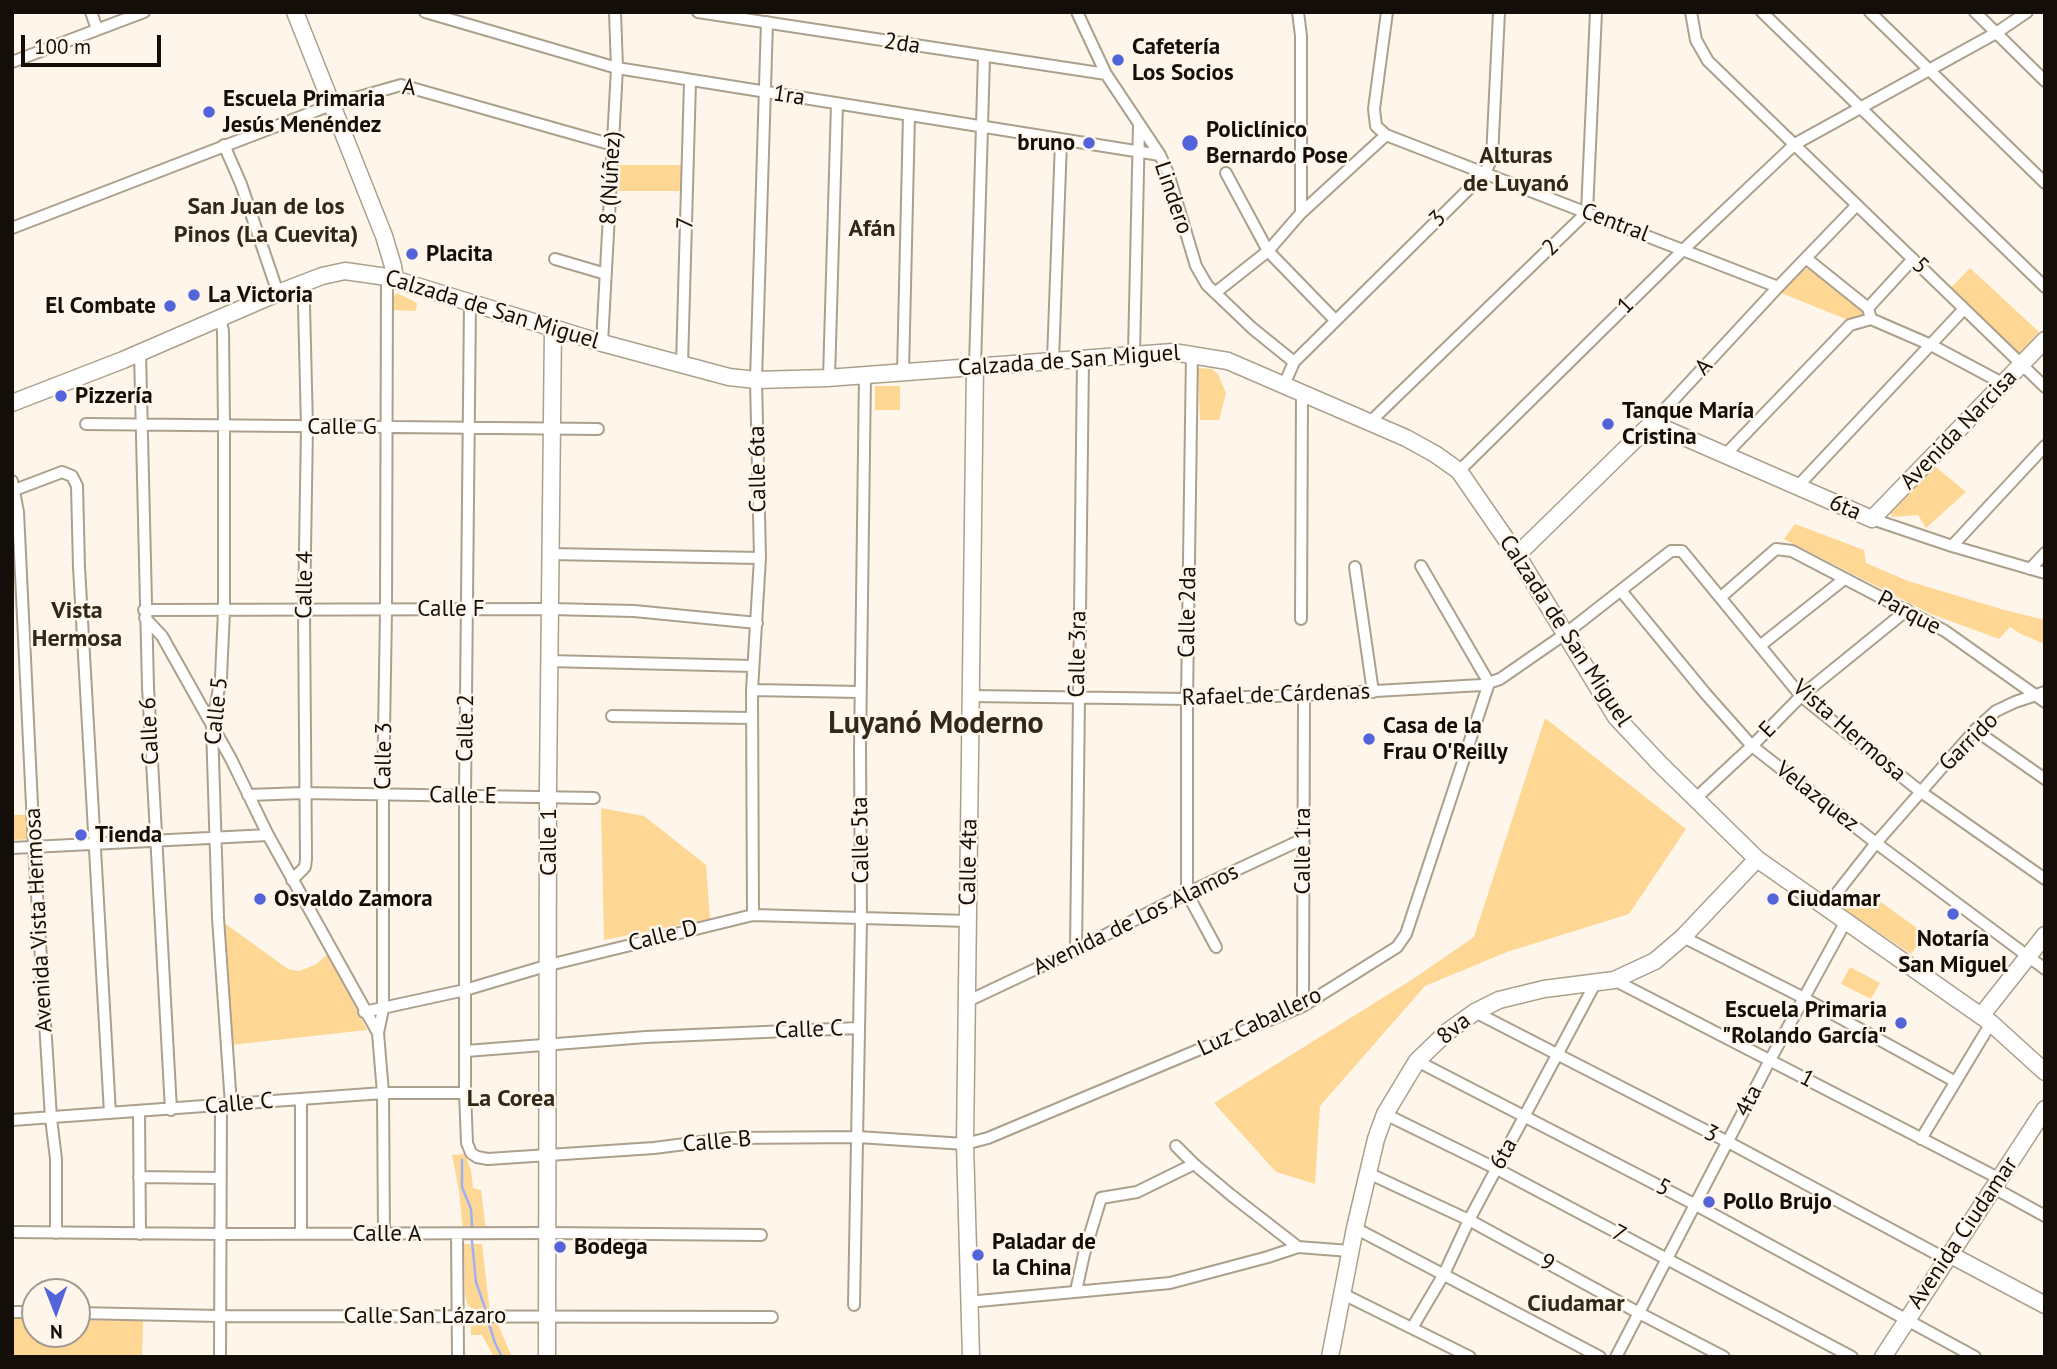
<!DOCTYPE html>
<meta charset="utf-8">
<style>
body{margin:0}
#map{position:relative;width:2057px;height:1369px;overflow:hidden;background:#fef6ea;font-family:"PT Sans",sans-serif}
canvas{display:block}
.frame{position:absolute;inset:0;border:14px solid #130f08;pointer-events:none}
.north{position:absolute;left:21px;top:1278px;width:70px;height:70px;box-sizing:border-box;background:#fef6ea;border:2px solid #a09a90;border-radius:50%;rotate:179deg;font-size:19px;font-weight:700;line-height:28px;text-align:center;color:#130f08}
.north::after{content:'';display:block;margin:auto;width:24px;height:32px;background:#5363d9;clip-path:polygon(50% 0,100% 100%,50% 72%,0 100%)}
.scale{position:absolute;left:21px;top:35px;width:140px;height:32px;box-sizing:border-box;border:4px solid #130f08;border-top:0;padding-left:9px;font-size:21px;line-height:24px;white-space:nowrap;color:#130f08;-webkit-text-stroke:5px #fef6ea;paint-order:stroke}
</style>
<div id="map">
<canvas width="2057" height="1369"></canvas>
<div class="frame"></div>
<div class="north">N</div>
<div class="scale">100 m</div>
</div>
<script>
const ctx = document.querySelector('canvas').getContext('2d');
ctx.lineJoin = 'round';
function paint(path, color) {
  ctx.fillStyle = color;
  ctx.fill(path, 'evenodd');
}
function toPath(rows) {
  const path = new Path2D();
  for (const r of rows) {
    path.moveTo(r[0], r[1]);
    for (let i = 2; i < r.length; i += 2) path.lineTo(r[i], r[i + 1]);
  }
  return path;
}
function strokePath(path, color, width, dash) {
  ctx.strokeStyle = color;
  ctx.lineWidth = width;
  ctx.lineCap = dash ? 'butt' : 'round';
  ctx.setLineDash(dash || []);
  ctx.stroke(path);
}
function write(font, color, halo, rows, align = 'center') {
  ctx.font = font + ' "PT Sans",sans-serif';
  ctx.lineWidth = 5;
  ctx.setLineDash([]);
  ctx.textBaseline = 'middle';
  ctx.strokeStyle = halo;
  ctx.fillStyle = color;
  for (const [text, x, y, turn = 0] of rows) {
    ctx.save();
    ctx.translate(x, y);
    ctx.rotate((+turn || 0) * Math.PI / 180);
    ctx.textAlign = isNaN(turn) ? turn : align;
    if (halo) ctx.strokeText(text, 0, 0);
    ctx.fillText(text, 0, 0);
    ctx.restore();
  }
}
const green = toPath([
 [618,165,684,165,684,191,617,191],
 [1809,268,1858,304,1866,311,1865,317,1848,320,1781,293,1780,289,1796,273],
 [1970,268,2039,332,2019,354,1951,288],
 [397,293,417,303,416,311,393,310,393,297],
 [1198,368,1212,369,1218,374,1226,393,1219,420,1200,420],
 [875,386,900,386,900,410,875,410],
 [1936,467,1966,492,1926,528,1918,515,1892,517,1890,512],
 [1795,524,1864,550,1866,563,1908,581,2001,609,2045,620,2045,644,2021,634,2010,627,1999,639,1931,614,1784,539],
 [1545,718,1686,829,1629,914,1507,952,1425,986,1320,1106,1315,1184,1276,1172,1214,1103,1413,979,1474,937],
 [601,808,644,816,706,865,710,919,604,940],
 [12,815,27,815,28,839,12,840],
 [1852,891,1877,908,1881,902,1925,934,1911,954,1842,908],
 [220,920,288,969,299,971,315,965,328,954,367,1030,231,1045],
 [1850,967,1880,983,1871,999,1841,984],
 [465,1154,471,1170,473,1188,481,1190,486,1231,463,1230,459,1191,452,1155],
 [464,1244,482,1244,490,1313,475,1312,467,1304,465,1293],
 [12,1318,35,1319,35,1334,77,1334,77,1320,143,1321,142,1357,12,1357],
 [471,1321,497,1322,512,1357,494,1357,482,1335,471,1335]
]);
const stream = toPath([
 [462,1160,462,1187,471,1209,472,1226],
 [472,1241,476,1282,485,1308],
 [489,1324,495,1343,502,1357]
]);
const street = toPath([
 [91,12,97,29],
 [425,12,617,68,1160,155],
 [698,12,1106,74],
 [1077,12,1106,74,1160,155,1168,173,1196,266,1207,285,1252,328,1294,362],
 [1298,12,1301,36,1301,213],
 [1387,12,1374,109,1376,126,1386,135,1778,287],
 [1691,12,1696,40,1708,61,2045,387],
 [1762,12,2045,287],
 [1870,12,2045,183],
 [1975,12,2045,81],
 [12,62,144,12],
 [224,145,241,184,278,293],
 [1226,173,1268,251,1335,320],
 [12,228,331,105,401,85,613,145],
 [555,259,606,274],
 [1807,259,1868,308],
 [1215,293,1268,251,1301,213,1386,135],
 [470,302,465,795,465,1093,467,1143,471,1153,477,1157,488,1159,654,1148,732,1138,858,1137,965,1144,988,1138,1303,1006,1397,947,1406,934,1489,683,1421,566],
 [220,317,223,331,224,426,224,611,221,677,212,726,218,918,231,1105],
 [1871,319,1931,345,2004,384],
 [602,343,617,68,615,12],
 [140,352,148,687,171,1110],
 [1192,353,1187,699,1187,893,1216,947],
 [1134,354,1139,125],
 [1053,360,1061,141],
 [682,364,690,82],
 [975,366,984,57],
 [903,372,909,115],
 [829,378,837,104],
 [1284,385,1294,362,1485,173,1492,158,1499,12],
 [1370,422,1587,212,1596,12],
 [1652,423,1778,287,1856,206],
 [86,424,598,429],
 [1724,456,1850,325,1871,319,1868,308,1913,259],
 [1459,471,1683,250,1795,144,1996,33,2027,12],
 [12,481,18,512,34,847,51,1118,56,1159,56,1233],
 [1797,487,1964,309],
 [12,491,62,472,72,476,77,486,79,567,110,1113],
 [1872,519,1952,546,2045,573],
 [1952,546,2045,446],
 [550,554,760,558],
 [1355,567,1373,692],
 [2030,569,2045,553],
 [1622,592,1705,693,1752,746,1876,843,2045,969],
 [1721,597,1776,549,1792,551,1945,631,2045,702],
 [144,610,550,609,634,611,757,623],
 [145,618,162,636,231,759,268,835,378,1033],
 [1301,619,1302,393],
 [1761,645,1843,580],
 [549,661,753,666],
 [752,690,860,692],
 [972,696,1187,699,1304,695,1482,685,1500,679,1565,634,1671,551,1682,551,1801,696,1921,792,2045,879],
 [612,716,752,718],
 [1975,730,2045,779],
 [248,795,304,793,594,798],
 [1695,799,1752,746,1801,696,1907,610],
 [12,848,268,835],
 [292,880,305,867,306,859,304,611,307,427,304,305,301,284],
 [1825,908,1876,843,1975,730,1996,711,2015,702,2045,692],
 [753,915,752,690,760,558,756,380,767,22],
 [1683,937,1804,998,1954,1081],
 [1076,950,1083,358],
 [1614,980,2000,1179],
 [968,1001,1076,950,1187,893,1303,839],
 [1303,1006,1304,695],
 [364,1012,465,990,549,965,753,915,969,921],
 [1475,1012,1728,1142,1946,1259],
 [466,1051,646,1037,859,1028],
 [1417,1061,1696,1205,1975,1357],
 [139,1112,140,1234],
 [1385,1114,1497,1169,1852,1357],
 [12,1120,383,1093,465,1093],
 [1921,1139,1991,1023],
 [1176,1146,1194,1164,1231,1195,1298,1247],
 [1368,1173,1469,1220,1639,1313,1724,1357],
 [139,1177,220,1178],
 [1994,1188,2045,1216],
 [1355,1228,1600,1357],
 [12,1232,221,1234,547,1233,761,1235],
 [301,1234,301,1099],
 [384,1234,383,1093,378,1033,383,1009,383,795,386,610,387,277],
 [457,1234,458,1357],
 [1076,1291,1084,1254,1101,1198,1137,1192,1194,1164],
 [1341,1293,1470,1357],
 [968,1302,1170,1283,1268,1257,1298,1247,1350,1251],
 [854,1305,861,920,860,749,865,375],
 [12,1312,35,1312],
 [77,1313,219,1316,772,1317],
 [1412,1328,1444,1274,1469,1220,1597,980],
 [220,1357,221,1106],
 [1616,1357,1770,1060,1846,921]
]);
const secondary = toPath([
 [295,12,384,236,393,266,395,279],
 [12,403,123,360,278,293,322,276,345,271,387,277,602,343,729,377,756,380,827,378,1173,352,1228,361,1406,438,1435,454,1459,471,1517,555,1616,717,1660,764,1757,859,1991,1023,2045,1072],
 [1517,555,1652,423,1872,519,2045,340],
 [1981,1016,2045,935],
 [1949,1254,2045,1305],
 [547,1357,548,785,553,328],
 [971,1357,965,1144,975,366],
 [1330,1357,1355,1228,1376,1139,1385,1114,1417,1061,1447,1032,1475,1012,1499,1000,1544,989,1614,980,1655,961,1683,937,1757,859],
 [1883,1357,2045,1109]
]);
const markers = [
 [1118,60,7,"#5363d9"],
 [209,112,7,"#5363d9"],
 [1089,143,7,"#5363d9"],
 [1190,143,9,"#5363d9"],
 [412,254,7,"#5363d9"],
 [194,295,7,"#5363d9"],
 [170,306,7,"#5363d9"],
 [61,396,7,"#5363d9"],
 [1608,424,7,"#5363d9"],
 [1369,739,7,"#5363d9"],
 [81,835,7,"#5363d9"],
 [260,899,7,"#5363d9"],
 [1773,899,7,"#5363d9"],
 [1953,914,7,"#5363d9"],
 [1901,1023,7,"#5363d9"],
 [1709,1202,7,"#5363d9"],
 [560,1247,7,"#5363d9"],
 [978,1255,7,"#5363d9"]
];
const streetNames = [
 ["2da",902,44,9],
 ["A",409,88,6],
 ["1ra",789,96,9],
 ["8 (Núñez)",611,178,-87],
 ["Lindero",1173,198,71],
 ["3",1438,219,-44],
 ["7",686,223,-88],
 ["Central",1615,223,21],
 ["2",1551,248,-44],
 ["5",1920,266,44],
 ["1",1626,306,-45],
 ["Calzada de San Miguel",492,310,17],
 ["Calzada de San Miguel",1069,361,-4],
 ["A",1704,367,-47],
 ["Calle G",342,427],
 ["Avenida Narcisa",1959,430,-46],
 ["Calle 6ta",758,469,-91],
 ["6ta",1845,508,23],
 ["Calle 4",305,585,-89],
 ["Calle F",451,609],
 ["Calle 2da",1188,612,-89],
 ["Parque",1909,613,28],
 ["Calzada de San Miguel",1565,631,57],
 ["Calle 3ra",1078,654,-89],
 ["Rafael de Cárdenas",1276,695,-2],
 ["Calle 5",217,711,-84],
 ["Calle 2",466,728,-89],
 ["E",1768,730,-46],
 ["Calle 6",150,731,-93],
 ["Vista Hermosa",1849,731,41],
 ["Garrido",1969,742,-45],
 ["Calle 3",384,756,-89],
 ["Calle E",463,796,1],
 ["Velazquez",1817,797,38],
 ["Calle 5ta",861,840,-91],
 ["Calle 1",549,842,-90],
 ["Calle 1ra",1303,851,-90],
 ["Calle 4ta",969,862,-89],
 ["Avenida Vista Hermosa",39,920,-93],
 ["Avenida de Los Alamos",1136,920,-26],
 ["Calle D",663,936,-14],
 ["Luz Caballero",1260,1022,-25],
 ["8va",1454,1029,-39],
 ["Calle C",809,1030,-2],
 ["1",1807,1079,28],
 ["4ta",1749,1101,-63],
 ["Calle C",239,1104,-5],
 ["3",1711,1134,28],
 ["Calle B",717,1142,-5],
 ["6ta",1504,1154,-62],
 ["5",1663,1188,27],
 ["Avenida Ciudamar",1963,1233,-56],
 ["Calle A",387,1234],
 ["7",1619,1234,28],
 ["9",1547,1263,29],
 ["Calle San Lázaro",425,1316]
];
const poiNames = [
 ["Cafetería",1132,47],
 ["Los Socios",1132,73],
 ["Escuela Primaria",223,99],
 ["Jesús Menéndez",223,125],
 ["Policlínico",1206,130],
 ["Bernardo Pose",1206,156],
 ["bruno",1075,143,"right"],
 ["Placita",426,254],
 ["La Victoria",208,295],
 ["El Combate",156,306,"right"],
 ["Pizzería",75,396],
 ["Tanque María",1622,411],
 ["Cristina",1622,437],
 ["Casa de la",1383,726],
 ["Frau O'Reilly",1383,752],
 ["Tienda",95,835],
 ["Osvaldo Zamora",274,899],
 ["Ciudamar",1787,899],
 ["Notaría",1953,939,"center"],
 ["San Miguel",1953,965,"center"],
 ["Escuela Primaria",1887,1010,"right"],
 ["\"Rolando García\"",1887,1036,"right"],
 ["Pollo Brujo",1723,1202],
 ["Paladar de",992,1242],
 ["la China",992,1268],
 ["Bodega",574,1247]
];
const neighbourhoodNames = [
 ["Alturas",1516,156],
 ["de Luyanó",1516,184],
 ["San Juan de los",266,207],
 ["Pinos (La Cuevita)",266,235],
 ["Afán",872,229],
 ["Vista",77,611],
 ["Hermosa",77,639],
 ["La Corea",511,1099],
 ["Ciudamar",1576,1304]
];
const districtNames = [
 ["Luyanó Moderno",936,724]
];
paint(green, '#fed795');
strokePath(stream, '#9fb0f4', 2.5);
strokePath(street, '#aca08d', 14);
strokePath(secondary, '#aca08d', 19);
strokePath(street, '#fff', 10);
strokePath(secondary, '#fff', 16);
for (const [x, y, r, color] of markers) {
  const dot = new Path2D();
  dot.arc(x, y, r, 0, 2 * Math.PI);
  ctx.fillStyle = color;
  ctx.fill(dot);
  strokePath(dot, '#fef6ea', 2.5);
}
write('23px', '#130f08', '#fef6ea', streetNames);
write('bold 23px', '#130f08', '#fef6ea', poiNames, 'left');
write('bold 24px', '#312818', '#fef6ea', neighbourhoodNames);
write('bold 30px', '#312818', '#fef6ea', districtNames);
</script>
